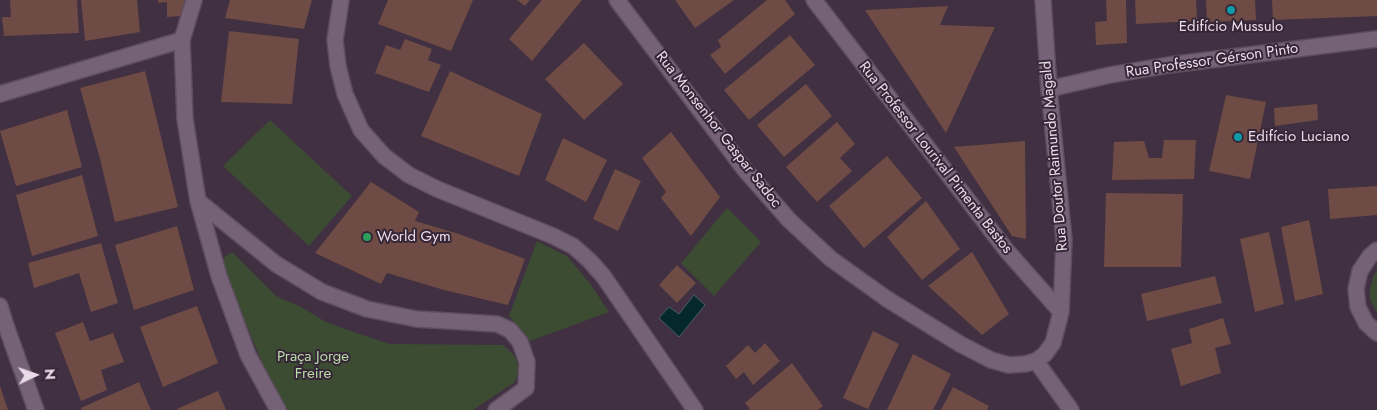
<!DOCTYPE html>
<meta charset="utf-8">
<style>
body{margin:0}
#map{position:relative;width:1377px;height:410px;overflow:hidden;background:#413042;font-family:Jost,sans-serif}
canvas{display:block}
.north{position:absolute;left:10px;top:350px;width:50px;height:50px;-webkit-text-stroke:4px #362638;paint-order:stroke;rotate:87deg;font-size:14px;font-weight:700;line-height:20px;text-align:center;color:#e8dde9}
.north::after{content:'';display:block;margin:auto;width:18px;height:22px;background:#e8dde9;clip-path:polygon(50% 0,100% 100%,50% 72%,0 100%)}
</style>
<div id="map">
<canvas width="1377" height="410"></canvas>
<div class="north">N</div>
</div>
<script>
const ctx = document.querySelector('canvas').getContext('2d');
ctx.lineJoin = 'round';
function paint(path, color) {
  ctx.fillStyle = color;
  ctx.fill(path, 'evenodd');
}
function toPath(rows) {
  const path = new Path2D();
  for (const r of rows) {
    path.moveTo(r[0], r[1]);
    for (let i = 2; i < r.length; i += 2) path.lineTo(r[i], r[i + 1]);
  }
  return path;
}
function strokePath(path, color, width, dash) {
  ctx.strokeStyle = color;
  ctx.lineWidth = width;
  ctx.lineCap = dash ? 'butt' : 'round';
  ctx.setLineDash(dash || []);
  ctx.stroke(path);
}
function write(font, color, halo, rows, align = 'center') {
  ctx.font = font + ' Jost,sans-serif';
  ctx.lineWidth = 4;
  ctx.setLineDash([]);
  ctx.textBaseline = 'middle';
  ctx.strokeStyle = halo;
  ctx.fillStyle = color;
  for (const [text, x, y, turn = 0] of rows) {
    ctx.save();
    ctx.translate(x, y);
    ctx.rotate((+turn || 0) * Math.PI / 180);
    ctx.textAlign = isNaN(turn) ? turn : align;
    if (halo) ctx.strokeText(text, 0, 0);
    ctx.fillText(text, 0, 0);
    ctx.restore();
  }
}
const green = toPath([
 [270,120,352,196,309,246,223,166],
 [727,208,761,242,714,296,681,263],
 [537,241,568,257,591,285,609,312,530,341,509,316],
 [232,252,276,296,301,307,326,322,359,334,390,344,503,345,515,356,519,369,515,382,473,410,287,410,270,381,238,305,222,259],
 [1377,270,1377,313,1370,300,1370,288,1374,275]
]);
const water = toPath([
 [694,295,705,305,679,337,659,318,669,307,679,314,694,295]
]);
const building = toPath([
 [10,0,77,0,79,33,4,36,2,17,11,17],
 [81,0,137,0,140,32,85,41],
 [158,0,185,0,182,16,167,17,167,2,158,3],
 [230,0,312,0,304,29,225,18],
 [388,0,473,0,451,51,378,24],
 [517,0,530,0,525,6],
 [542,0,582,0,532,61,509,39],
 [675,0,734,0,695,28],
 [767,0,785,0,795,14,725,74,710,55,721,47,718,40],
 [1106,0,1126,0,1127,43,1096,45,1095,22,1107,21],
 [1135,0,1196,0,1197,21,1136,24],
 [1206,0,1255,0,1256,20,1207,22],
 [1272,0,1377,0,1377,16,1273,20],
 [948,6,940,25,995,27,946,133,865,10],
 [229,31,299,39,292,104,221,102],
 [790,35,815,65,749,120,724,90],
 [405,39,432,49,428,60,441,65,429,92,375,73,386,45,400,50],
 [584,43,623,84,584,120,545,79],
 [145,71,178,207,115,222,100,159,80,88],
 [450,71,542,114,519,176,421,136],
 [806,84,832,116,784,157,757,125],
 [1226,95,1266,102,1250,179,1209,171],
 [1317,104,1318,120,1275,126,1274,108],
 [67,110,82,167,16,186,0,131],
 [837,122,855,144,840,158,852,171,817,202,786,167],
 [671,132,720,197,691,236,661,198,666,192,642,158],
 [563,138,607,160,586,202,545,180],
 [1164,140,1196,140,1194,179,1112,180,1114,142,1144,141,1149,158,1162,158],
 [1025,141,1026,239,1012,236,954,147],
 [887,156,922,198,864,248,829,206],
 [615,169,641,181,618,231,593,219],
 [82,175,98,236,32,256,16,195],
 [371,182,419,212,415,221,459,234,525,259,508,305,444,290,387,273,381,284,315,253],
 [1377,186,1377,215,1330,219,1328,189],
 [1106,193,1183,194,1181,267,1104,267],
 [926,201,960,249,922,280,887,237],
 [1309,220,1323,294,1295,301,1281,227],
 [177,226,194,290,134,310,115,245],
 [1269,232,1284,304,1255,312,1240,239],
 [101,243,118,303,91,312,79,273,34,288,28,263],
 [972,252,1009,314,982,335,928,286],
 [677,265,696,283,677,303,659,285],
 [1215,276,1222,303,1147,321,1141,294],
 [197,306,218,363,163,387,140,327],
 [1223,318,1231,344,1215,348,1221,373,1181,386,1171,349,1192,343,1189,329],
 [83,322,90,341,113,333,124,362,101,370,107,390,81,401,55,333],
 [873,331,899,344,868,409,843,398],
 [765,343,780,361,753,385,744,372,736,379,726,366,748,345,755,353],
 [913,354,951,374,933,410,887,410],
 [792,363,823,406,818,410,748,410,750,409,745,403],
 [139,382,151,410,82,410,81,408],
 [0,386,8,410,0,410],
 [953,387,989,406,987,410,941,410],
 [218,391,226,410,177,410,177,409]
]);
const minor = toPath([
 [194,0,182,40,185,119,198,201,219,276,248,355,278,410],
 [341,0,335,40,338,66,345,94,361,130,384,156,409,175,437,189,553,236,573,246,590,261,604,277,695,410],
 [617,0,745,170,789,220,831,259,887,299,960,344,991,360,1009,365,1025,364,1036,361,1045,354,1053,343,1061,312,1064,240,1049,89,1043,0],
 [814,0,1007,251,1061,312],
 [1049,89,1110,75,1169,65,1377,39],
 [0,94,182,40],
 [198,201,276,264,322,292,367,309,416,319,497,324,510,330,520,342,527,362,526,388,496,410],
 [1377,250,1370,256,1360,271,1356,289,1358,307,1366,323,1377,333],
 [0,306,5,323,36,410],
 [1036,361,1071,410]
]);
const markers = [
 [1231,10,5,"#0f9aa8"],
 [1238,137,5,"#0f9aa8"],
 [367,237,5,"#2e9e5b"]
];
const poiNames = [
 ["Edifício Mussulo",1231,27,"center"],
 ["Edifício Luciano",1248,137],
 ["World Gym",377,237]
];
const streetNames = [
 ["Rua Professor Gérson Pinto",1212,61,-8],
 ["Rua Monsenhor Gaspar Sadoc",718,130,52],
 ["Rua Doutor Raimundo Magald",1055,156,-95],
 ["Rua Professor Lourival Pimenta Bastos",935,158,52]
];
const parkNames = [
 ["Praça Jorge",313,357],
 ["Freire",313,374]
];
paint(green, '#3b4c32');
paint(water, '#05282c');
strokePath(water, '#495e65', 1);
paint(building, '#6e4b44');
strokePath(minor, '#5d4e5e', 18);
strokePath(minor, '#756276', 15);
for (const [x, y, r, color] of markers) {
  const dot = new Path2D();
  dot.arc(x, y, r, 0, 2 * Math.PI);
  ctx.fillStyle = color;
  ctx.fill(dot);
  strokePath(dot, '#362638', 2);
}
write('15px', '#e8dde9', '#362638', poiNames, 'left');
write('15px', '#e8dde9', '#362638', streetNames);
write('15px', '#b8dba7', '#362638', parkNames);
</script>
